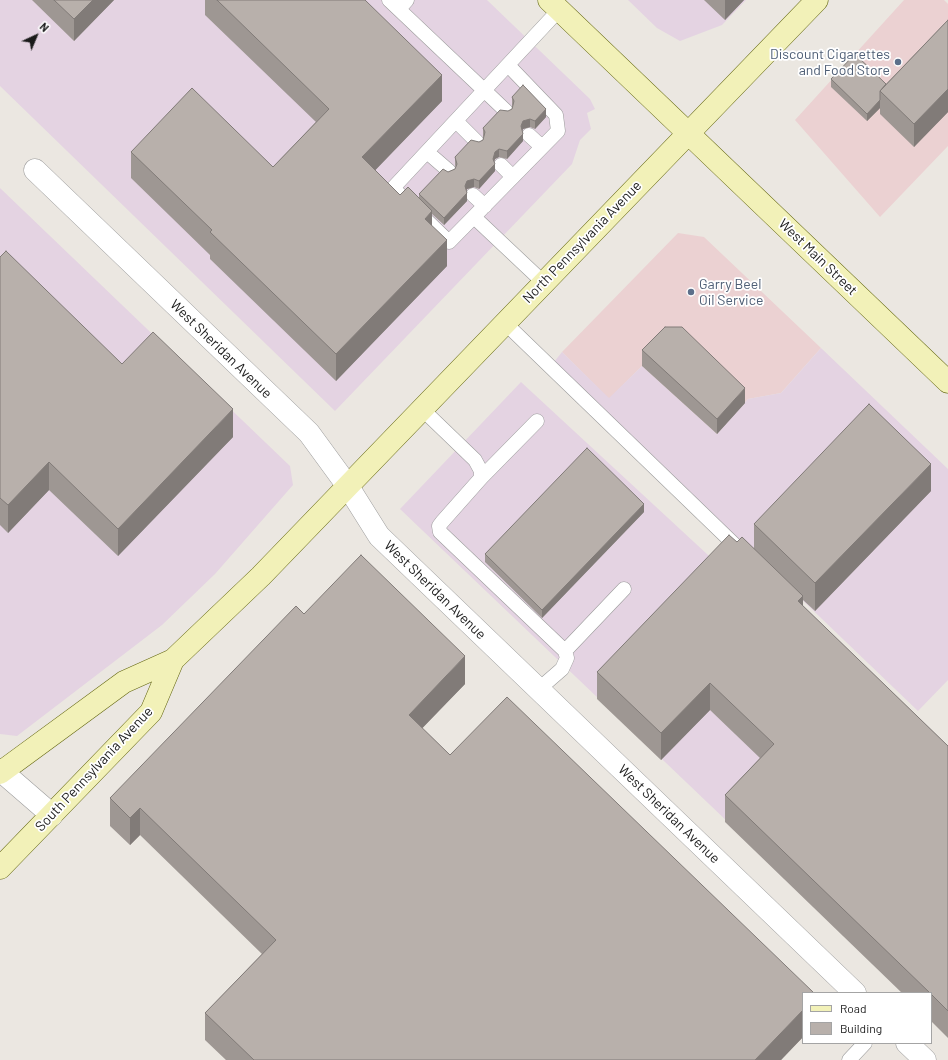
<!DOCTYPE html>
<style>
body{margin:0}
#map{position:relative;width:948px;height:1060px;overflow:hidden;background:#ebe7e1;font-family:Barlow,sans-serif}
canvas{display:block}
.legend{position:absolute;left:802px;top:992px;width:130px;height:52px;box-sizing:border-box;background:#fff;border:1px solid #a4a4a4;margin:0;padding:5px 7px;list-style:none;font-size:12px;color:#1b1b1b}
.legend li{display:flex;align-items:center;gap:8px;height:20px}
.legend b{width:20px;border:1px solid #a4a4a4}
.north{position:absolute;left:16px;top:16px;width:40px;height:40px;-webkit-text-stroke:3px #fff;paint-order:stroke;rotate:44deg;font-size:11px;font-weight:700;line-height:16px;text-align:center;color:#1b1b1b}
.north::after{content:'';display:block;margin:auto;width:14px;height:18px;background:#1b1b1b;clip-path:polygon(50% 0,100% 100%,50% 72%,0 100%)}
</style>
<div id="map">
<canvas width="948" height="1060"></canvas>
<ul class="legend">
<li><b style="height:5px;background:#f2f1b8"></b>Road</li>
<li><b style="height:11px;background:#b8b0ab"></b>Building</li>
</ul>
<div class="north">N</div>
</div>
<script>
const ctx = document.querySelector('canvas').getContext('2d');
ctx.lineJoin = 'round';
function paint(path, color) {
  ctx.fillStyle = color;
  ctx.fill(path, 'evenodd');
}
function toPath(rows) {
  const path = new Path2D();
  for (const r of rows) {
    path.moveTo(r[0], r[1]);
    for (let i = 2; i < r.length; i += 2) path.lineTo(r[i], r[i + 1]);
  }
  return path;
}
function strokePath(path, color, width, dash) {
  ctx.strokeStyle = color;
  ctx.lineWidth = width;
  ctx.lineCap = dash ? 'butt' : 'round';
  ctx.setLineDash(dash || []);
  ctx.stroke(path);
}
function write(font, color, halo, rows, align = 'center') {
  ctx.font = font + ' Barlow,sans-serif';
  ctx.lineWidth = 3.5;
  ctx.setLineDash([]);
  ctx.textBaseline = 'middle';
  ctx.strokeStyle = halo;
  ctx.fillStyle = color;
  for (const [text, x, y, turn = 0] of rows) {
    ctx.save();
    ctx.translate(x, y);
    ctx.rotate((+turn || 0) * Math.PI / 180);
    ctx.textAlign = isNaN(turn) ? turn : align;
    if (halo) ctx.strokeText(text, 0, 0);
    ctx.fillText(text, 0, 0);
    ctx.restore();
  }
}
const commercial = toPath([
 [904,0,944,0,948,4,948,146,880,217,795,120],
 [678,233,704,237,821,348,781,393,748,399,717,434,642,366,609,399,562,352]
]);
const industrial = toPath([
 [0,0,487,0,590,99,595,109,587,113,591,129,580,140,572,164,335,411,0,86],
 [628,0,746,0,722,25,680,41,657,28],
 [0,188,290,466,293,485,215,574,162,625,17,736,0,734],
 [821,348,948,469,948,680,918,711,554,362,562,352,609,398,642,366,717,434,748,399,781,393],
 [521,382,948,777,931,993,907,993,400,509]
]);
const lane = toPath([
 [389,0,506,111],
 [399,9,407,0],
 [508,65,556,115,558,131,449,242,393,188,559,10],
 [456,121,477,142],
 [529,135,542,147],
 [427,152,449,171],
 [501,165,513,177],
 [473,195,485,206],
 [474,217,543,282],
 [504,322,740,550],
 [421,408,475,460,481,471,481,478,442,522,439,526,440,532,565,651,567,658,562,669,539,689],
 [481,478,537,421],
 [565,651,624,589],
 [849,1060,865,1043]
]);
const street = toPath([
 [35,170,309,433,347,485,379,536,855,993],
 [0,770,52,815],
 [907,1043,925,1060]
]);
const secondary = toPath([
 [549,0,948,382],
 [0,773,124,682,173,660,261,576,817,0],
 [0,868,151,712,173,660]
]);
const wall = toPath([
 [32,0,114,0,74,41],
 [205,0,365,0,442,101,375,170,400,195,419,198,419,194,448,172,455,169,456,168,455,165,455,157,483,140,484,138,483,136,483,128,512,109,513,107,512,105,512,97,546,117,535,129,530,127,523,129,522,131,523,141,507,159,499,157,495,159,494,162,495,171,479,189,474,187,467,189,466,191,467,201,444,225,432,214,432,226,447,266,336,381,210,259,210,255,131,178,131,152,273,167,316,122,205,15],
 [704,0,744,0,725,20],
 [948,20,948,112,914,147,880,114,880,108,867,121,831,87,831,79,886,84],
 [0,257,122,364,233,437,118,556,49,490,8,533,0,525],
 [642,350,745,403,717,434,642,366],
 [931,491,815,611,803,600,803,606,948,746,948,1038,931,1021,931,993,902,993,725,822,725,795,760,758,710,710,661,760,597,699,597,672,737,542,754,548,754,524],
 [644,512,542,618,485,562,485,554],
 [304,614,465,684,422,728,450,755,803,993,803,1037,781,1060,226,1060,205,1040,205,1013,262,954,140,835,130,845,110,826,110,798]
]);
const shadedWall = toPath([
 [93,0,114,0,74,41,74,19],
 [725,0,744,0,725,20],
 [442,75,442,101,362,184,362,157],
 [948,89,948,112,914,147,914,124],
 [880,100,880,108,867,121,867,114],
 [546,109,546,117,535,129,535,121],
 [530,119,530,127,523,129,521,134,521,126,523,121],
 [523,134,523,141,507,159,507,151],
 [499,149,499,157,495,159,493,166,495,164,495,171,479,189,479,181,493,159,495,152],
 [474,179,474,187,467,189,465,194,465,186,467,181],
 [467,193,467,201,444,225,444,218],
 [432,211,432,238,425,219],
 [447,240,447,266,336,381,336,354],
 [745,388,745,403,717,434,717,419],
 [233,409,233,437,118,556,118,529],
 [49,462,49,490,8,533,8,505],
 [931,464,931,491,815,611,815,583],
 [644,504,644,512,542,618,542,610],
 [803,596,803,623,798,601],
 [465,656,465,684,409,742,409,715],
 [710,683,710,710,661,760,661,733],
 [140,808,140,835,130,845,130,818],
 [803,1010,803,1037,781,1060,755,1060]
]);
const building = toPath([
 [54,0,93,0,74,19,54,0],
 [217,0,365,0,442,75,362,157,400,195,408,187,432,211,425,219,447,240,336,354,210,232,212,230,131,152,192,88,273,167,329,109,217,0],
 [948,20,948,89,914,124,880,91,948,20],
 [855,54,886,84,880,91,880,100,867,114,831,79,855,54],
 [523,85,546,109,535,121,530,119,523,121,521,126,523,134,507,151,499,149,495,152,493,159,495,164,479,181,474,179,467,181,465,186,467,193,444,218,419,194,443,169,448,172,455,169,457,164,455,157,471,140,479,142,483,140,485,132,483,128,500,110,508,111,512,109,514,101,512,97,523,85],
 [6,251,122,364,153,332,233,409,118,529,49,462,8,505,0,498,0,257,6,251],
 [665,327,682,327,745,388,717,419,642,350,665,327],
 [869,404,931,464,815,583,754,524,869,404],
 [587,448,644,504,542,610,485,554,587,448],
 [729,535,737,542,742,537,803,596,798,601,948,746,948,1011,931,994,931,993,930,993,725,795,774,744,710,683,661,733,597,672,729,535],
 [361,555,465,656,409,715,450,755,507,697,814,993,803,993,803,1010,755,1060,254,1060,205,1013,276,940,140,808,130,818,110,798,296,606,304,614,361,555]
]);
const markers = [
 [898,62,4,"#5c6f8a"],
 [691,292,4,"#5c6f8a"]
];
const serviceNames = [
 ["Discount Cigarettes",890,54],
 ["and Food Store",890,70],
 ["Garry Beel",699,284,"left"],
 ["Oil Service",699,300,"left"]
];
const streetNames = [
 ["North Pennsylvania Avenue",582,242,-46],
 ["West Main Street",818,257,44],
 ["West Sheridan Avenue",221,349,44],
 ["West Sheridan Avenue",435,590,44],
 ["South Pennsylvania Avenue",94,769,-47],
 ["West Sheridan Avenue",669,814,44]
];
paint(commercial, '#ebd1d2');
paint(industrial, '#e4d3e2');
strokePath(lane, '#9c9c9c', 15);
strokePath(street, '#9c9c9c', 23);
strokePath(secondary, '#62650f', 23);
strokePath(lane, '#fff', 14);
strokePath(street, '#fff', 22);
strokePath(secondary, '#f2f1b8', 22);
paint(wall, '#9e9793');
paint(shadedWall, '#817b78');
paint(building, '#b8b0ab');
strokePath(building, '#817b78', 1);
for (const [x, y, r, color] of markers) {
  const dot = new Path2D();
  dot.arc(x, y, r, 0, 2 * Math.PI);
  ctx.fillStyle = color;
  ctx.fill(dot);
  strokePath(dot, '#fff', 1.5);
}
write('14px', '#4e5e75', '#fff', serviceNames, 'right');
write('14px', '#1b1b1b', '#fff', streetNames);
</script>
